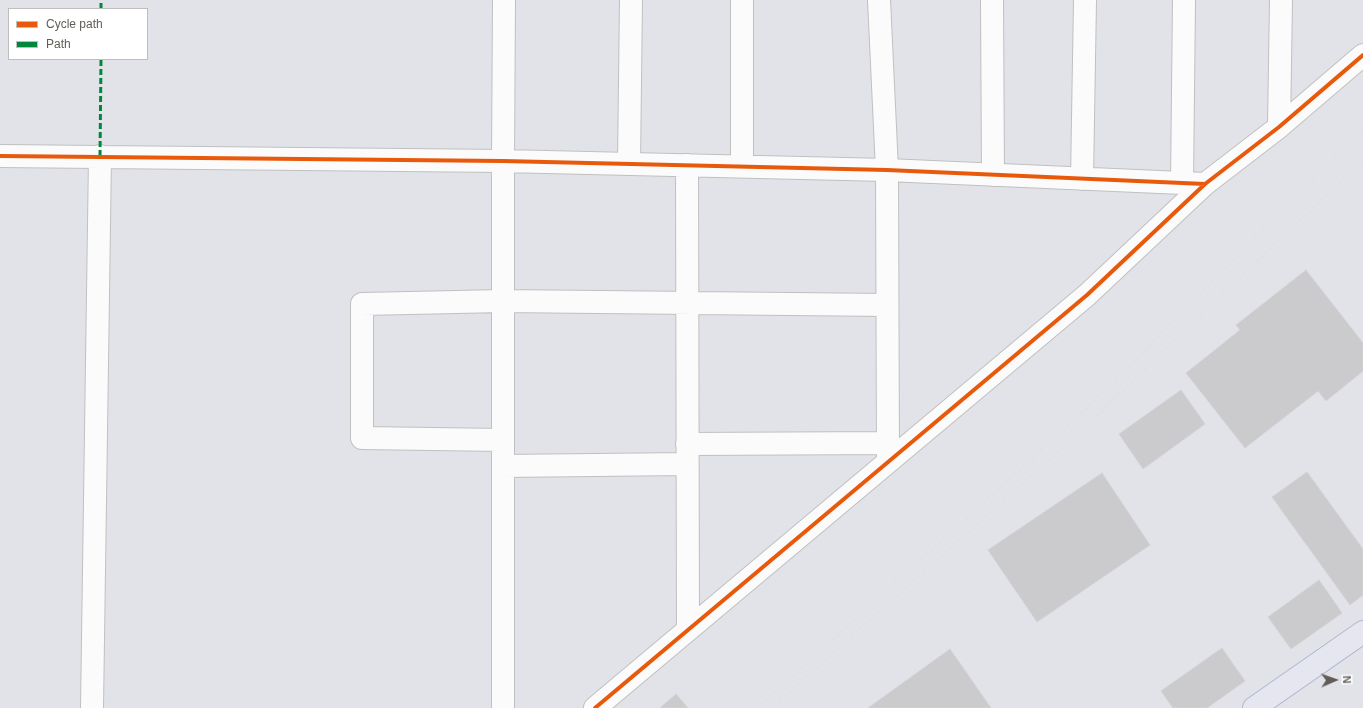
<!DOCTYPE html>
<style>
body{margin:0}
#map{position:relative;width:1363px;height:708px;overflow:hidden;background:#e2e3e8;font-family:Helvetica,sans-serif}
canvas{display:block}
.legend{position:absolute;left:8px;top:8px;width:140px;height:52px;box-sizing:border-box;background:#fff;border:1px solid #bfbebc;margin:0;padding:5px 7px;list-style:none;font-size:12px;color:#605d58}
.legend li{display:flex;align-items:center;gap:8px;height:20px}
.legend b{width:20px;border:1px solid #bfbebc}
.north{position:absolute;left:1315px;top:660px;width:40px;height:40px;-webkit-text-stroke:3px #fff;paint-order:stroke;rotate:88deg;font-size:11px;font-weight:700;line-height:16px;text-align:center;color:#605d58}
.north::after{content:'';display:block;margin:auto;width:14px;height:18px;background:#605d58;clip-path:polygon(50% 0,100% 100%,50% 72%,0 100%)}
</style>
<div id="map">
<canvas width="1363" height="708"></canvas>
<ul class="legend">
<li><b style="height:5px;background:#e8590c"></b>Cycle path</li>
<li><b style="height:5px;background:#00873e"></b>Path</li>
</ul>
<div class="north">N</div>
</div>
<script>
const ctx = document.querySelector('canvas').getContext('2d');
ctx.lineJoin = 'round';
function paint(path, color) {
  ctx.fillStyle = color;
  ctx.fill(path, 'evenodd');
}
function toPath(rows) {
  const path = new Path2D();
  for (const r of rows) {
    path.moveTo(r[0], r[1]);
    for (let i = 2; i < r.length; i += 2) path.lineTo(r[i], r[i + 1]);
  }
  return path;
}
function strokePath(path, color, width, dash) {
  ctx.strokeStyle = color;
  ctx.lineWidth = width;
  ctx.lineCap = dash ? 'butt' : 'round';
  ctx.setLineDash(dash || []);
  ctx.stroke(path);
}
const building = toPath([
 [1306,270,1363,343,1363,371,1326,401,1318,391,1245,448,1186,373,1240,330,1236,325,1306,270],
 [1181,390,1205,424,1143,469,1119,434,1181,390],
 [1307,472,1363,549,1363,595,1350,605,1272,497,1307,472],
 [1102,473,1150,545,1037,622,988,550,1102,473],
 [1319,580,1342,613,1291,649,1268,617,1319,580],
 [1222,648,1245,681,1207,708,1173,708,1161,691,1222,648],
 [950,649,991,708,868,708,950,649],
 [676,694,688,708,660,708,676,694]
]);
const street = toPath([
 [879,0,887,170,888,461],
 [992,0,993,175],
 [1279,127,1281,0],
 [0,156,503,161,887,170,1205,184],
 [629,163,631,0],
 [687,165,688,630],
 [742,166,742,0],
 [1082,179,1085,0],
 [1182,183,1184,0],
 [503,440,362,438,362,304,503,301,887,305],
 [687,444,888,443],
 [503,466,687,464],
 [92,708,100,156],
 [503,708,503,161,504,0],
 [595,708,1087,295,1205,184,1279,127,1363,55]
]);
const primary = toPath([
 [1254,708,1363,632]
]);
const rail = toPath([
 [757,708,954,530,1107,389,1299,193,1363,129],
 [771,708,1071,440,1363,160]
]);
const quiet = toPath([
 [101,9,101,0],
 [100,156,101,59]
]);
const cycleway = toPath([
 [0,156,503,161,887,170,1205,184],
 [595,708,1087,295,1205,184,1279,127,1363,55]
]);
paint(building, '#cbcbce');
strokePath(building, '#d2d2d7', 1);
strokePath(street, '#c1c0c0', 24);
strokePath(primary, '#b0b7d0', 24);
strokePath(street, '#fbfbfc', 22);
strokePath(primary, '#e5e6f0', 22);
strokePath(rail, '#dfdedf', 3, [1, 5]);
strokePath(quiet, '#00873e', 3, [6, 3]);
strokePath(cycleway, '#e8590c', 4);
</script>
